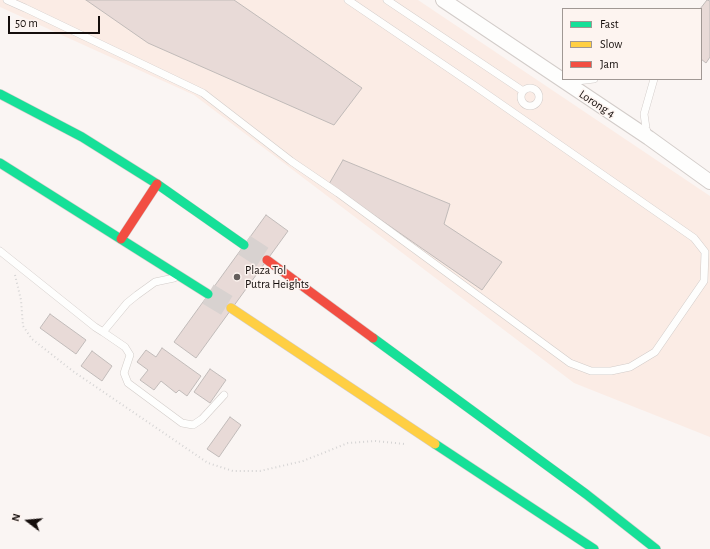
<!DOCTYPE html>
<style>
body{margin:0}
#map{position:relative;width:710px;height:549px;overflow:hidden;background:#faf5f3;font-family:"Alegreya Sans",sans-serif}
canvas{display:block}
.legend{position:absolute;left:562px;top:8px;width:140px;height:72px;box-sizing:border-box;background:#fdf4f0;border:1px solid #a09894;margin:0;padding:5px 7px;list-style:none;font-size:12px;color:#140d0b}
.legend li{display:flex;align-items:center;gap:8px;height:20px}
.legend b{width:20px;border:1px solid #a09894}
.north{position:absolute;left:8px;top:501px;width:40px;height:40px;-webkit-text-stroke:3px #fdf4f0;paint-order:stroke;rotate:286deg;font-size:11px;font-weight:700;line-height:16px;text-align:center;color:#140d0b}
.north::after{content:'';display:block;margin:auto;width:14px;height:18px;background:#140d0b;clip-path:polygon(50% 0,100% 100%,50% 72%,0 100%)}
.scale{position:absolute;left:8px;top:16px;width:92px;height:18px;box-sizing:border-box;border:2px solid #140d0b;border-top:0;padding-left:5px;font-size:12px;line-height:14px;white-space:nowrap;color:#140d0b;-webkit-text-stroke:3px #fdf4f0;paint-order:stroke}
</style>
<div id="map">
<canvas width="710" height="549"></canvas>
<ul class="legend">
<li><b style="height:5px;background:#16e098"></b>Fast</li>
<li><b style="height:5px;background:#ffcf43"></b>Slow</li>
<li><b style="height:5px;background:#f24e42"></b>Jam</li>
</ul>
<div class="north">N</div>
<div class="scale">50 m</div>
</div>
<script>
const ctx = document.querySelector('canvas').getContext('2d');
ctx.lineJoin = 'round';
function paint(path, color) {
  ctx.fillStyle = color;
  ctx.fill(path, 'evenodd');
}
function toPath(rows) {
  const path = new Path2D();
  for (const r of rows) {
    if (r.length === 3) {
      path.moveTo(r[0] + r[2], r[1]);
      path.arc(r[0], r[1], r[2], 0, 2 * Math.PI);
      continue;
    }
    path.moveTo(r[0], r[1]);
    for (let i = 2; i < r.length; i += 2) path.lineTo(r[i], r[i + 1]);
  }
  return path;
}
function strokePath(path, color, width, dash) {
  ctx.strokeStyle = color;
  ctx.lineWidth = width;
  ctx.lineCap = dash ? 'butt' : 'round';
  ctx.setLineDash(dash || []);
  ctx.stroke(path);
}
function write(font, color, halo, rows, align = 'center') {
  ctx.font = font + ' "Alegreya Sans",sans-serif';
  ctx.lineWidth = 3;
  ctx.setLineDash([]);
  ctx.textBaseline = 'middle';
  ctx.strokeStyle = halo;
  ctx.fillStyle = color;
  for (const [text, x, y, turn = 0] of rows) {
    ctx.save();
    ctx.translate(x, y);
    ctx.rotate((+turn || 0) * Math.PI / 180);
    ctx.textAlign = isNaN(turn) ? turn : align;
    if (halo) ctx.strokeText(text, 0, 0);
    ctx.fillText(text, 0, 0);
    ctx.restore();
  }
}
const built = toPath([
 [0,0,418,0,710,196,710,437,574,383,194,95,0,7]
]);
const building = toPath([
 [86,0,234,0,362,88,334,125,148,43,86,0],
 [707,0,710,1,710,57,706,63,701,59,700,9,707,0],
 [343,160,450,204,444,224,502,262,482,290,329,184,343,160],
 [266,215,288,231,196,358,174,342,266,215],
 [50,314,86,340,76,354,40,328,50,314],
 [162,348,201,376,187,396,179,390,176,393,161,381,154,390,140,380,148,370,137,362,146,350,156,357,162,348],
 [92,351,112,366,102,381,81,366,92,351],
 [210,369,226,380,210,403,194,392,210,369],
 [230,417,241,425,219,457,207,449,230,417]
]);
const highwayTunnel = toPath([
 [244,245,267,260],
 [208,294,231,308]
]);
const path = toPath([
 [15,275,21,300,23,326,32,339,74,372,208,463,233,471,260,471,303,461,348,443,375,441,405,444]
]);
const lane = toPath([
 [7,0,25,8,203,93,291,161,338,193,570,363,591,371,611,371,630,367,655,352,704,281,705,252,694,238,475,86,348,0],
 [387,0,523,91],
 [569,82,594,79],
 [530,97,9],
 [648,136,646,128,644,114,654,79],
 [0,251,95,327,103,332,127,303,137,295,155,282,174,278],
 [103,332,125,347,130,355,124,373,128,383,182,423,193,425,202,419,224,395]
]);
const street = toPath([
 [443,0,649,138,710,182]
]);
const fast = toPath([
 [0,94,82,137,157,184,244,245],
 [0,163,208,294],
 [373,338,586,494,656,549],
 [435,444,594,549]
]);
const slow = toPath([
 [231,308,435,444]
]);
const jam = toPath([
 [121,239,157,184],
 [267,260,373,338]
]);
const markers = [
 [237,277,4,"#645e5c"]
];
const streetNames = [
 ["Lorong 4",597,104,33]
];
const poiNames = [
 ["Plaza Tol",245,270],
 ["Putra Heights",245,284]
];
paint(built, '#fbece5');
paint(building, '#e8dad7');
strokePath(building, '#c1bbb9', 1);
strokePath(highwayTunnel, '#d8d2d0', 22, [22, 11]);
strokePath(lane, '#d2ccc9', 8);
strokePath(street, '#d2ccc9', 16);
strokePath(fast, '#d2ccc9', 10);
strokePath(slow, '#d2ccc9', 10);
strokePath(jam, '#d2ccc9', 10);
strokePath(path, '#d5d4d4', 2, [1, 3]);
strokePath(lane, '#fefefd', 7);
strokePath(street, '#fefefd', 14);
strokePath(fast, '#16e098', 9);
strokePath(slow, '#ffcf43', 9);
strokePath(jam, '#f24e42', 9);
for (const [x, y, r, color] of markers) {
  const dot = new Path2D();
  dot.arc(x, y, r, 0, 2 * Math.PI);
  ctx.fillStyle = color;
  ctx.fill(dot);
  strokePath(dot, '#fdf4f0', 1.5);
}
write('12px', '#140d0b', '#fdf4f0', streetNames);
write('12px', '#140d0b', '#fdf4f0', poiNames, 'left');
</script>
